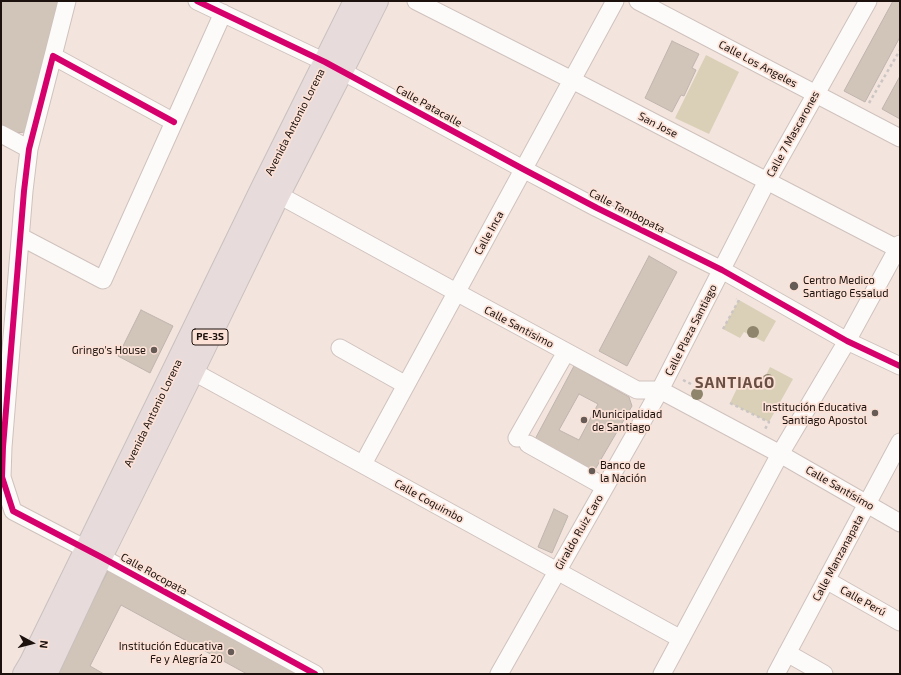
<!DOCTYPE html>
<meta charset="utf-8">
<style>
body{margin:0}
#map{position:relative;width:901px;height:675px;overflow:hidden;background:#f3e4de;font-family:"Exo 2",sans-serif}
canvas{display:block}
.frame{position:absolute;inset:0;border:2px solid #1c110d;pointer-events:none}
.north{position:absolute;left:12px;top:623px;width:40px;height:40px;-webkit-text-stroke:3px #fbe1d6;paint-order:stroke;rotate:97deg;font-size:11px;font-weight:700;line-height:16px;text-align:center;color:#1c110d}
.north::after{content:'';display:block;margin:auto;width:14px;height:18px;background:#1c110d;clip-path:polygon(50% 0,100% 100%,50% 72%,0 100%)}
</style>
<div id="map">
<canvas width="901" height="675"></canvas>
<div class="frame"></div>
<div class="north">N</div>
</div>
<script>
const ctx = document.querySelector('canvas').getContext('2d');
ctx.lineJoin = 'round';
function paint(path, color) {
  ctx.fillStyle = color;
  ctx.fill(path, 'evenodd');
}
function toPath(rows) {
  const path = new Path2D();
  for (const r of rows) {
    path.moveTo(r[0], r[1]);
    for (let i = 2; i < r.length; i += 2) path.lineTo(r[i], r[i + 1]);
  }
  return path;
}
function strokePath(path, color, width, dash) {
  ctx.strokeStyle = color;
  ctx.lineWidth = width;
  ctx.lineCap = dash ? 'butt' : 'round';
  ctx.setLineDash(dash || []);
  ctx.stroke(path);
}
function write(font, color, halo, rows, align = 'center') {
  ctx.font = font + ' "Exo 2",sans-serif';
  ctx.lineWidth = 3.5;
  ctx.setLineDash([]);
  ctx.textBaseline = 'middle';
  ctx.strokeStyle = halo;
  ctx.fillStyle = color;
  for (const [text, x, y, turn = 0] of rows) {
    ctx.save();
    ctx.translate(x, y);
    ctx.rotate((+turn || 0) * Math.PI / 180);
    ctx.textAlign = isNaN(turn) ? turn : align;
    if (halo) ctx.strokeText(text, 0, 0);
    ctx.fillText(text, 0, 0);
    ctx.restore();
  }
}
const green = toPath([
 [706,55,739,72,709,134,675,118],
 [739,300,776,321,764,342,744,332,740,338,723,329],
 [770,367,793,379,769,422,730,403,742,378,760,387]
]);
const building = toPath([
 [1,1,62,1,25,132,16,133,1,126,1,1],
 [893,1,900,1,900,37,865,102,844,91,893,1],
 [672,41,699,54,692,68,696,70,684,96,681,95,672,112,645,98,672,41],
 [900,76,900,119,882,109,900,76],
 [649,256,677,272,627,366,599,351,649,256],
 [141,310,173,326,150,373,118,356,141,310],
 [574,366,629,397,632,406,593,473,533,443,574,366],
 [579,394,598,404,579,440,559,430,579,394],
 [554,509,568,516,552,553,538,547,554,509],
 [109,569,301,674,247,674,121,605,90,666,104,674,56,674,55,673,109,569]
]);
const path = toPath([
 [869,103,900,50],
 [723,329,739,300,736,299],
 [683,380,691,384],
 [730,403,769,422,765,429]
]);
const minor = toPath([
 [197,1,325,62,523,169,597,208,722,270,847,341,900,366],
 [416,1,572,80,900,250],
 [638,1,900,138],
 [53,56,67,1],
 [174,122,53,56,29,149,24,191,3,447,2,477,13,511,101,557,315,674],
 [1,134,29,149],
 [268,189,456,292,637,390,660,390,780,454,900,523],
 [21,237,103,280,223,13],
 [340,348,406,385],
 [183,366,681,639],
 [517,438,566,352],
 [528,444,605,487],
 [363,464,615,1],
 [826,580,900,622],
 [787,653,824,674],
 [499,674,660,390,767,181,868,1],
 [662,674,780,454,847,341,900,244],
 [776,674,900,442]
]);
const highway = toPath([
 [24,674,30,664,177,363,263,186,355,1],
 [46,674,101,557,193,371,279,194,342,71,377,1]
]);
const cycleway = toPath([
 [197,1,325,62,523,169,597,208,722,270,847,341,900,366],
 [174,122,53,56,29,149,24,191,3,447,2,477,13,511,101,557,315,674]
]);
const trees = [
 [753,332],
 [768,380],
 [697,394]
];
const markers = [
 [794,286,5,"#675b56"],
 [154,350,4,"#675b56"],
 [875,413,4,"#675b56"],
 [584,420,4,"#675b56"],
 [592,471,4,"#675b56"],
 [231,652,4,"#675b56"]
];
const shields = [
 [210,337,36]
];
const shieldNames = [
 ["PE-3S",210,337]
];
const streetNames = [
 ["Calle Los Angeles",758,64,28],
 ["Calle Patacalle",429,106,29],
 ["Avenida Antonio Lorena",295,122,-63],
 ["San Jose",658,125,27],
 ["Calle 7 Mascarones",793,134,-61],
 ["Calle Tambopata",627,211,27],
 ["Calle Inca",489,233,-61],
 ["Calle Santisimo",519,327,28],
 ["Calle Plaza Santiago",691,330,-63],
 ["Avenida Antonio Lorena",153,413,-64],
 ["Calle Santísimo",840,488,30],
 ["Calle Coquimbo",429,501,29],
 ["Giraldo Ruiz Caro",579,532,-60],
 ["Calle Manzanapata",838,558,-62],
 ["Calle Rocopata",154,574,29],
 ["Calle Perú",863,601,29]
];
const poiNames = [
 ["Centro Medico",803,280],
 ["Santiago Essalud",803,293],
 ["Gringo's House",146,350,"right"],
 ["Institución Educativa",867,407,"right"],
 ["Santiago Apostol",867,420,"right"],
 ["Municipalidad",592,414],
 ["de Santiago",592,427],
 ["Banco de",600,465],
 ["la Nación",600,478],
 ["Institución Educativa",223,646,"right"],
 ["Fe y Alegría 20",223,659,"right"]
];
const districtNames = [
 ["SANTIAGO",735,383]
];
paint(green, '#d9d0b7');
paint(building, '#d1c4b9');
strokePath(building, '#bfb5ae', 1);
strokePath(minor, '#cfc2bc', 19);
strokePath(highway, '#c9c1be', 24);
strokePath(path, '#cbc5c3', 2.5, [3, 3]);
strokePath(minor, '#fdfbfa', 17);
strokePath(highway, '#e8dbdb', 22);
strokePath(cycleway, '#d6006c', 6);
ctx.fillStyle = '#8f856c';
for (const [x, y] of trees) {
  ctx.beginPath();
  ctx.arc(x, y, 6, 0, 2 * Math.PI);
  ctx.fill();
}
for (const [x, y, r, color] of markers) {
  const dot = new Path2D();
  dot.arc(x, y, r, 0, 2 * Math.PI);
  ctx.fillStyle = color;
  ctx.fill(dot);
  strokePath(dot, '#fbe1d6', 1.5);
}
for (const [x, y, w] of shields) {
  const box = new Path2D();
  box.roundRect(x - w / 2, y - 8, w, 16, 3);
  ctx.fillStyle = '#fbe1d6';
  ctx.fill(box);
  strokePath(box, '#1c110d', 1);
}
write('bold 10px', '#1c110d', null, shieldNames);
write('11px', '#1c110d', '#fbe1d6', streetNames);
write('11px', '#1c110d', '#fbe1d6', poiNames, 'left');
ctx.letterSpacing = '1px';
write('bold 15px', '#6a5044', '#fbe1d6', districtNames);
ctx.letterSpacing = '0px';
</script>
